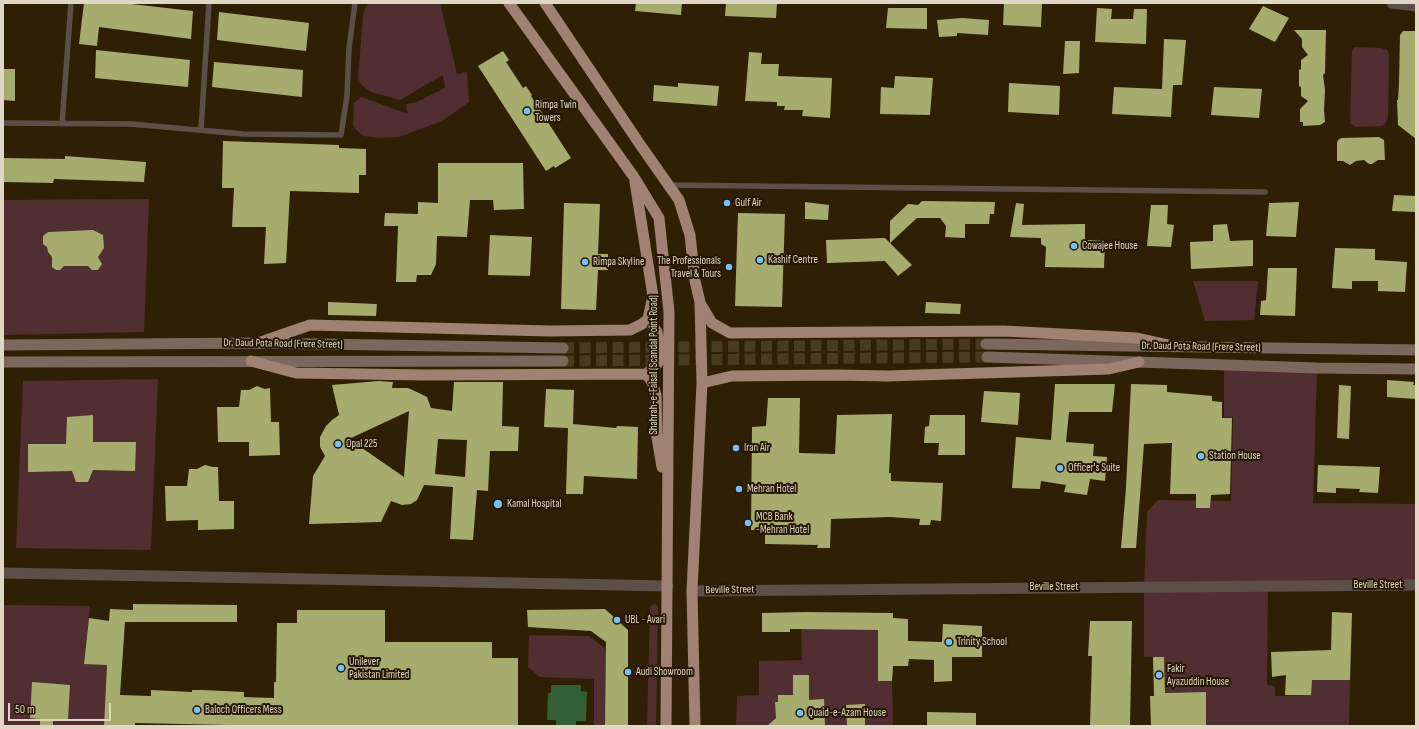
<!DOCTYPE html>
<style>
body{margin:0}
#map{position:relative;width:1419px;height:729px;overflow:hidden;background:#2f2005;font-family:"Sofia Sans Condensed",sans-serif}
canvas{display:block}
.frame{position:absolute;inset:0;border:4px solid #dfd6c6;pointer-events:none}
.scale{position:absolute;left:8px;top:703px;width:103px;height:18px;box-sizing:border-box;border:2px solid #dfd6c6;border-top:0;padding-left:5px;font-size:12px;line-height:14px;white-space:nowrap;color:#dfd6c6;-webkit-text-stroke:3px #251700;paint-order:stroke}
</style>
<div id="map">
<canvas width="1419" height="729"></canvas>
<div class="frame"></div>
<div class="scale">50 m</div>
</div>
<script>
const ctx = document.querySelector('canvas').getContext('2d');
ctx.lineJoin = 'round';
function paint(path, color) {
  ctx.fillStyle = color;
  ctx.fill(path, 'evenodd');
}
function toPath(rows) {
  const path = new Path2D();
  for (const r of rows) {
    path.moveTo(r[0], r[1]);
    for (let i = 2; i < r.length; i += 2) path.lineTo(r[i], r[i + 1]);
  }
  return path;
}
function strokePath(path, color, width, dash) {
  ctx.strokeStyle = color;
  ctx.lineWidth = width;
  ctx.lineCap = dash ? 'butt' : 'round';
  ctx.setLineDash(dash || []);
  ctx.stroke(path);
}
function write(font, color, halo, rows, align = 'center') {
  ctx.font = font + ' "Sofia Sans Condensed",sans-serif';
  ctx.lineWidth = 4;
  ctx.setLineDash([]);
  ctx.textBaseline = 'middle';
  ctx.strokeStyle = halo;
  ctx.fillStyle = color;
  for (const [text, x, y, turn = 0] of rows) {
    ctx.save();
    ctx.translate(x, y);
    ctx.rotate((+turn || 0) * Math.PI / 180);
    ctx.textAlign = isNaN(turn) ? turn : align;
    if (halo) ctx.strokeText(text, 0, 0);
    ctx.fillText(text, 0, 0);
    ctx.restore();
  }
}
const green = toPath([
 [369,3,440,3,457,74,467,72,469,102,442,121,399,137,379,138,364,136,356,130,353,125,354,103,361,97,408,114,406,104,417,102,445,88,443,75,400,100,371,92,363,86,358,79,363,15,366,6],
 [1354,47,1381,48,1387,50,1389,54,1388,117,1386,123,1382,126,1356,127,1350,123,1352,51],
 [149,199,144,332,3,335,3,200],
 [1193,281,1258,281,1254,320,1205,321],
 [1224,365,1317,368,1313,503,1416,504,1416,585,1268,586,1267,685,1275,686,1275,696,1310,695,1312,680,1350,680,1349,726,1206,726,1206,692,1165,693,1164,657,1144,657,1144,586,1147,512,1158,500,1231,501,1233,417,1224,417],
 [158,379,151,550,16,548,23,381],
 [654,604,658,606,656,726,647,726,650,607],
 [3,605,90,606,84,663,107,665,106,726,3,726],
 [808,629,878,630,878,680,892,681,893,726,736,726,737,696,759,695,759,661,802,660,801,630],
 [529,635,589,636,606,649,605,726,594,726,594,679,540,677,528,667]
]);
const water = toPath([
 [551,685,581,685,581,691,587,692,586,721,576,721,576,726,556,726,556,720,547,720,548,693,551,693]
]);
const building = toPath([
 [84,3,122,3,193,11,191,39,99,27,97,46,79,44],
 [636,3,682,3,681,15,635,11],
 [726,3,777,3,776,18,725,16],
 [1004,3,1042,4,1041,27,1003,25],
 [1263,6,1289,18,1275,42,1249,29],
 [888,8,927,8,927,29,886,28],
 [1097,8,1112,9,1111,19,1133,19,1134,9,1147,9,1146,44,1095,42],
 [219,12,309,23,306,51,217,40],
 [962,18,989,20,988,35,957,33,957,36,939,37,937,20],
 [1294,30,1326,30,1325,73,1323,75,1325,90,1324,110,1325,122,1320,125,1303,126,1303,122,1300,122,1300,109,1308,101,1301,96,1301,87,1299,86,1299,70,1301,69,1301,60,1308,55,1302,47,1302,39],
 [1403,31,1416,31,1416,139,1398,125,1397,100,1398,100,1399,84,1400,35],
 [1164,39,1186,40,1182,85,1173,85,1171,117,1112,114,1114,87,1162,89],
 [1065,41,1080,41,1079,73,1063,74],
 [96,50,190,60,188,87,95,78],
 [503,51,509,60,506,62,523,88,526,86,532,95,531,96,571,158,555,168,554,166,546,171,478,66],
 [749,52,762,53,761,64,779,64,778,76,832,78,830,118,802,116,803,110,784,110,785,106,777,106,777,102,745,101],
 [214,62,303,70,302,97,212,87],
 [3,69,15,69,15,101,3,100],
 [895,76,933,78,930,115,880,114,881,87,894,88],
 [678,83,719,86,717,106,653,101,654,85,678,87],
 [1009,83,1060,86,1059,115,1008,112],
 [1214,87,1262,89,1259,118,1211,115],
 [1379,137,1384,140,1385,160,1378,160,1372,164,1369,164,1364,160,1356,161,1350,165,1343,161,1337,161,1337,143,1338,140,1341,138],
 [223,141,339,145,339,148,366,149,366,175,359,175,359,193,290,191,286,263,264,264,266,227,232,227,234,188,222,188],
 [65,156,146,162,144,182,54,179,53,183,3,182,3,158,65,159],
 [438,163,523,163,524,209,494,210,493,200,470,200,467,237,437,236,436,264,431,275,417,275,416,282,396,282,398,226,384,226,385,213,418,214,418,202,438,203],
 [1394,195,1416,196,1416,212,1392,211],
 [922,201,995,202,994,214,990,214,989,224,965,224,965,238,945,237,946,226,940,218,917,218,890,243,912,265,898,276,885,261,827,263,826,240,885,238,890,243,890,221,908,204,918,205],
 [805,202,829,205,828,220,805,219],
 [1299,202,1296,237,1266,236,1269,203],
 [564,203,600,204,598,254,608,254,608,270,598,270,596,310,561,309],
 [1016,203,1024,204,1022,225,1085,224,1085,240,1105,241,1104,268,1045,267,1046,247,1041,244,1041,238,1010,237],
 [1151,205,1168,205,1167,224,1174,225,1171,247,1147,246],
 [738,213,785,214,782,307,735,306],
 [1227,224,1230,241,1253,240,1253,266,1191,269,1190,242,1213,241,1213,225],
 [93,230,103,235,104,248,98,257,102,264,98,270,92,270,88,266,64,266,60,270,56,270,52,267,52,257,48,252,47,247,43,244,43,236,48,232],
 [490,235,532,237,530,276,488,275],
 [1335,248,1375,249,1375,260,1407,262,1405,292,1378,291,1378,281,1352,281,1352,289,1332,288],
 [1268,268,1297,268,1295,316,1260,315,1261,301,1266,300],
 [328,302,377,304,376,316,328,315],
 [926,302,961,304,960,314,925,313],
 [1387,380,1414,382,1413,385,1416,385,1416,399,1387,397],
 [379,381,393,382,392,388,408,388,419,393,427,397,431,408,452,411,454,382,503,382,502,426,519,427,518,451,490,451,488,491,477,490,473,540,450,539,453,487,424,485,417,500,411,504,402,505,391,501,381,522,309,524,313,476,325,456,320,447,320,437,326,426,332,420,339,415,332,385],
 [409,411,404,477,349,439],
 [438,439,467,440,465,477,435,474],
 [1055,384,1115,384,1112,412,1069,412,1066,442,1094,444,1093,456,1107,457,1105,481,1090,479,1087,495,1064,492,1066,485,1041,481,1040,489,1012,488,1016,437,1051,440],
 [1131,384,1167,385,1167,392,1212,396,1212,401,1222,402,1222,418,1232,418,1230,494,1211,495,1210,508,1196,508,1196,494,1170,494,1172,443,1144,444,1136,548,1121,548,1126,488],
 [1339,385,1351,386,1349,439,1337,438],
 [257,386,265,389,270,388,271,422,279,422,280,455,249,456,249,442,218,442,217,407,239,407,241,390,249,390],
 [546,389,574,390,573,424,616,428,617,426,638,427,637,479,584,476,583,494,566,494,568,428,544,427],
 [984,391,1020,393,1018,425,981,422],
 [768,398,800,398,799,453,835,454,837,415,892,414,889,473,891,473,891,481,943,483,941,521,931,520,930,525,919,525,920,519,890,517,831,519,830,548,817,548,818,545,765,544,765,530,751,530,752,427,766,426],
 [93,415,93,442,136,442,135,471,93,470,88,482,76,482,72,471,28,472,28,444,66,444,67,417],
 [930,415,965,415,965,455,938,455,939,443,924,443,925,427,929,426],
 [205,465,213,467,218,467,219,501,234,501,234,529,198,530,198,520,166,521,165,486,187,486,189,469,197,469],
 [1318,465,1380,467,1378,493,1359,492,1360,489,1336,488,1336,493,1317,492],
 [133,604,237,605,237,622,125,622,120,695,151,696,151,690,192,692,192,690,203,690,244,692,244,697,274,698,274,682,276,682,277,623,297,623,297,610,385,610,385,642,492,642,492,658,518,658,518,726,274,726,135,723,135,726,104,726,107,665,84,664,89,618,109,621,110,609,133,610],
 [605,609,628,630,628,726,605,726,606,642,591,631,528,627,527,610],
 [806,612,893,613,893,618,908,619,908,641,942,642,943,624,982,626,982,657,952,657,952,681,934,682,934,660,909,659,908,666,893,666,892,681,878,681,878,630,790,629,790,632,762,632,762,613],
 [1332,612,1352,613,1350,680,1312,680,1311,695,1285,695,1286,675,1272,677,1271,652,1331,650],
 [1090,621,1132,621,1130,726,1090,726,1092,656,1088,656],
 [1153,657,1164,657,1165,693,1206,692,1206,726,1151,726,1150,696,1154,696],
 [793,675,809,675,809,700,824,699,825,726,767,726,776,718,775,702,778,702,778,695,793,695],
 [32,682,70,685,68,720,53,720,53,726,40,726,40,719,30,718],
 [865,704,865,726,847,726,846,705],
 [927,712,976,713,976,726,927,726]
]);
const secondaryTunnel = toPath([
 [563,348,986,344],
 [563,361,987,357]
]);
const service = toPath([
 [3,123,131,124,243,134,341,135,347,96,349,48,355,3],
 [62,124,71,3],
 [201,130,209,3],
 [668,185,1265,192]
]);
const minor = toPath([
 [1392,3,1416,6],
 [692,591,1416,585]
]);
const tertiary = toPath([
 [3,573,668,586]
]);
const secondary = toPath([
 [986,344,1416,350],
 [3,345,258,343,563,348],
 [987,357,1317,368,1416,369],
 [3,362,563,361]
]);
const trunk = toPath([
 [509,3,634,177,659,218,669,312,666,726],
 [545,3,639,143,679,200,690,235,695,281,700,302,702,383,692,591,695,726],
 [700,303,712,323,730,333,1004,331,1137,338,1173,346],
 [258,343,310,325,550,331,630,330,642,324,648,319,653,296,635,182],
 [251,361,296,373,426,375,646,374,652,382,656,395,657,437,662,467],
 [646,374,656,366,660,358,660,351,657,332,648,319],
 [702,383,732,376,836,375,887,376,1109,369,1139,362]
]);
const markers = [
 [527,111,4,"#78bff7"],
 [727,203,4,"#78bff7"],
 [1074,246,4,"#78bff7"],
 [760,260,4,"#78bff7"],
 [585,262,4,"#78bff7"],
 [729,267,4,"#78bff7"],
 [338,444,4,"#78bff7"],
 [736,448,4,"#78bff7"],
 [1201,456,4,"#78bff7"],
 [1060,468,4,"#78bff7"],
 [739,489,4,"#78bff7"],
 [498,504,5,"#78bff7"],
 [748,523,4,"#78bff7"],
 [617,620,4,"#78bff7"],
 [949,642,4,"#78bff7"],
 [341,668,4,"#78bff7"],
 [628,672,4,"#78bff7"],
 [1159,675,4,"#78bff7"],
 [197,710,4,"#78bff7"],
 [800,713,4,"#78bff7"]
];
const poiNames = [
 ["Rimpa Twin",535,105],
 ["Towers",535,118],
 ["Gulf Air",735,203],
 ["Cowajee House",1082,246],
 ["Kashif Centre",768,260],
 ["The Professionals",721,261,"right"],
 ["Travel & Tours",721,274,"right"],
 ["Rimpa Skyline",593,262],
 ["Opal 225",346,444],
 ["Iran Air",744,448],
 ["Station House",1209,456],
 ["Officer's Suite",1068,468],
 ["Mehran Hotel",747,489],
 ["Kamal Hospital",507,504],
 ["MCB Bank",756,517],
 ["-Mehran Hotel",756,530],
 ["UBL - Avari",625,620],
 ["Trinity School",957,642],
 ["Unilever",349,662],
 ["Pakistan Limited",349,675],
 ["Fakir",1167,669],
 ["Ayazuddin House",1167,682],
 ["Audi Showroom",636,672],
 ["Baloch Officers Mess",205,710],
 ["Quaid-e-Azam House",808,713]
];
const streetNames = [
 ["Dr. Daud Pota Road (Frere Street)",283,344,1],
 ["Dr. Daud Pota Road (Frere Street)",1201,347,1],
 ["Shahrah-e-Faisal (Scandal Point Road)",654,365,-90],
 ["Beville Street",1378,585],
 ["Beville Street",1054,587],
 ["Beville Street",730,590,-1]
];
paint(green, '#512e31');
paint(water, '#325f35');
paint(building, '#a6ac6e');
strokePath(secondaryTunnel, '#493b22', 11, [11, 5.5]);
strokePath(service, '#5c4f48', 5.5);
strokePath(minor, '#5c4f48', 11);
strokePath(tertiary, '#5c4f48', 11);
strokePath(secondary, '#7c675c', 11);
strokePath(trunk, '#9f8273', 11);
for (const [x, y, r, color] of markers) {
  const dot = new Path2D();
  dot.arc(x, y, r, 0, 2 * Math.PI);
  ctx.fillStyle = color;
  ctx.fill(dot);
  strokePath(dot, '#251700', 1.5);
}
write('11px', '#dfd6c6', '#251700', poiNames, 'left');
write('11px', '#dfd6c6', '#251700', streetNames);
</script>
